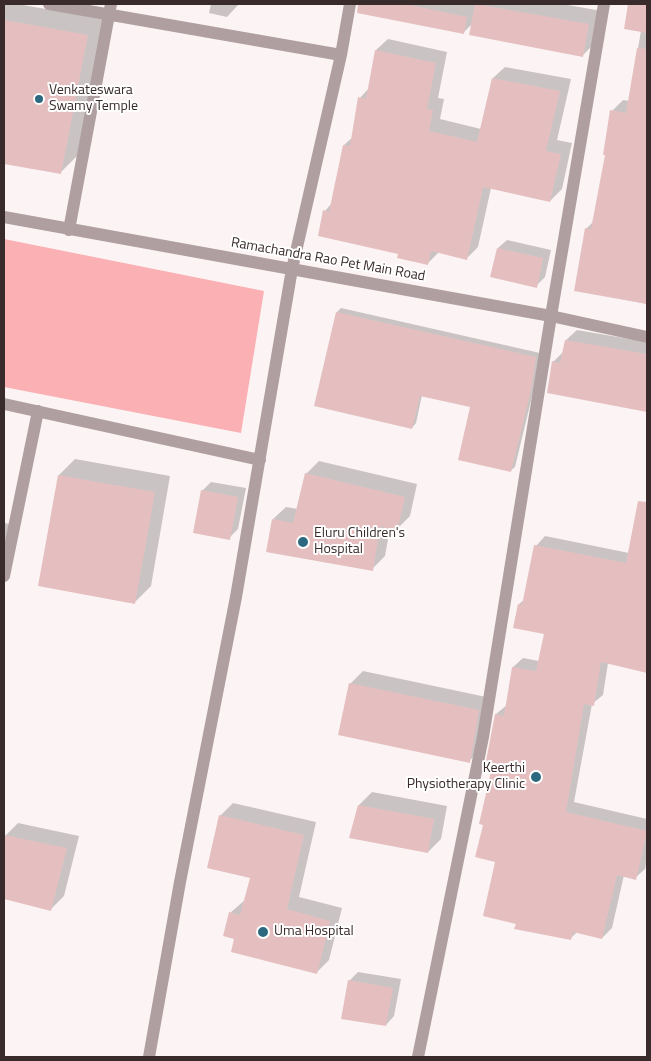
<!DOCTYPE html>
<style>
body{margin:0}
#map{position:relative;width:651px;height:1061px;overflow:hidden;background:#fcf4f4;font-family:"Titillium Web",sans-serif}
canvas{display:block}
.frame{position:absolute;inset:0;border:5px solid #392b2b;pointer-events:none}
</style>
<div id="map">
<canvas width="651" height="1061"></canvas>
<div class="frame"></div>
</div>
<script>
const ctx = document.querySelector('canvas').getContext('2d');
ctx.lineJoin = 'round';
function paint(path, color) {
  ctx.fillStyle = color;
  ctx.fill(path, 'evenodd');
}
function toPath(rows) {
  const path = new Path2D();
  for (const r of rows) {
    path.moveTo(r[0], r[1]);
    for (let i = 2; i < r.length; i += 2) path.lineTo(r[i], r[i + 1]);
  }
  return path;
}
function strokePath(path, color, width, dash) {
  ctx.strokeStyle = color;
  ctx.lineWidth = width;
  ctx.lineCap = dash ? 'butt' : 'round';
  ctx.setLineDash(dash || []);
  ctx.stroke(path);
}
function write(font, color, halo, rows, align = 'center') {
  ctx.font = font + ' "Titillium Web",sans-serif';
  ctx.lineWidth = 4;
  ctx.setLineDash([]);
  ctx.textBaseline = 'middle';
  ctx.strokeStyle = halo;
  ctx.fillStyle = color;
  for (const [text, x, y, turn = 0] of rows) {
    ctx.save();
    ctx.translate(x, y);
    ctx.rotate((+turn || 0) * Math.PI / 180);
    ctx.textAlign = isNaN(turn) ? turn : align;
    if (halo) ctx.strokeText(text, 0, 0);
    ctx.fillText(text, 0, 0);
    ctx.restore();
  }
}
const green = toPath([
 [4,239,264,291,241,433,4,387]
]);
const shadow = toPath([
 [4,4,17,4,104,19,77,156,60,173,4,162],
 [211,4,239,4,227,17,209,13],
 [381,4,562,4,602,11,596,42,583,55,473,23,463,33,378,16],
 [629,4,647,4,647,304,576,290,586,229,594,221,607,154,612,111,623,100,629,101,641,31,625,28],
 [388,39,447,52,438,98,444,99,440,119,481,129,493,78,505,67,571,79,557,140,572,143,562,189,550,201,491,188,478,247,467,258,439,252,427,264,400,253,325,211,332,203,344,145,353,137,360,98,369,88,376,50],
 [507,240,551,250,545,277,536,286,498,248],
 [341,308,540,353,535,384,515,467,510,471,471,406,422,395,416,423,412,428,337,312],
 [577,330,647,342,647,411,605,402,553,362,564,351,566,340],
 [75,459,170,476,151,586,135,602,59,475],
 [319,461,417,484,410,516,397,529,390,528,385,556,372,569,273,519,286,507,298,509,306,474],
 [211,482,246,488,238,529,229,538,202,491],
 [643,518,647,518,647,672,608,663,603,695,592,704,574,802,647,819,647,859,645,869,635,878,624,875,612,928,602,938,577,932,570,939,517,923,484,824,494,766,496,714,507,705,513,667,523,658,539,661,545,633,519,604,525,599,536,546,545,536,629,553],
 [4,523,10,524,4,556],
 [363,671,491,698,482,748,469,761,350,684],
 [372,792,447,806,441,839,428,852,351,837,359,805],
 [233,803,316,822,299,897,342,908,329,960,316,973,235,938,230,913,245,900,251,877,220,816],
 [18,823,79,836,64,896,51,909,4,898,5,836],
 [358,972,401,979,394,1016,386,1025,349,981]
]);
const building = toPath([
 [358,4,405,4,467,17,464,34,357,13],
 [475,4,589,24,583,57,469,35],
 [628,4,647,4,647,33,624,29],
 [4,20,88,35,61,174,4,164],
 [637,48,647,49,647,304,574,291,585,228,591,229,605,155,603,155,610,110,626,113],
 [375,50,436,63,427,109,433,110,429,131,477,142,492,78,560,91,546,151,561,154,550,202,483,187,467,260,431,251,428,265,397,258,398,254,318,236,323,210,329,212,343,145,350,146,358,97,366,99],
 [497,248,543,258,537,288,490,277],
 [336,312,536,357,531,390,511,472,458,460,470,407,420,396,412,429,314,406],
 [565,340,647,354,647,412,547,393,552,361,560,363],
 [305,473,405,497,397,531,380,526,373,571,266,552,272,519,293,523],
 [58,475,155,492,135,604,38,586],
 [201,490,238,497,230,540,193,533],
 [638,501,647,502,647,673,601,662,594,706,584,704,566,812,647,831,636,880,617,875,602,939,573,932,571,940,514,929,516,924,483,916,495,862,475,857,483,825,479,824,492,767,485,766,495,714,504,716,512,667,536,671,544,634,513,628,518,604,522,605,534,545,626,563],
 [349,683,479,710,470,763,338,735],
 [358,805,434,819,428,853,349,838],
 [219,815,304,835,287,909,330,921,317,974,231,952,234,939,223,936,229,912,240,915,250,878,207,868],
 [4,835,67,848,51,911,4,899],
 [348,980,393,988,386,1026,341,1019]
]);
const minor = toPath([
 [49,4,341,55],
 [4,217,551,316,647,337],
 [69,230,111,4],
 [4,404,260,460],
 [4,576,38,411],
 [149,1057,180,882,236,597,292,269,341,55,350,4],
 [418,1057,483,737,551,316,604,4]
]);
const markers = [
 [39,99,5,"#2c6980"],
 [303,542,6,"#2c6980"],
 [536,777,6,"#2c6980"],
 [263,932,6,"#2c6980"]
];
const poiNames = [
 ["Venkateswara",49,91],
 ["Swamy Temple",49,107],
 ["Eluru Children's",314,534],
 ["Hospital",314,550],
 ["Keerthi",525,769,"right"],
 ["Physiotherapy Clinic",525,785,"right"],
 ["Uma Hospital",274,932]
];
const streetNames = [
 ["Ramachandra Rao Pet Main Road",328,260,10]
];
paint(green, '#fbb0b4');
paint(shadow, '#0003');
paint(building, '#e5bfc0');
strokePath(minor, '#b09fa0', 12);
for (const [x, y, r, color] of markers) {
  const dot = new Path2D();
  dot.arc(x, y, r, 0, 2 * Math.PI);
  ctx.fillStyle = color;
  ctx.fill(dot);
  strokePath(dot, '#fff', 2);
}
write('14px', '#392b2b', '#fff', poiNames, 'left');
write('14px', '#392b2b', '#fff', streetNames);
</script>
